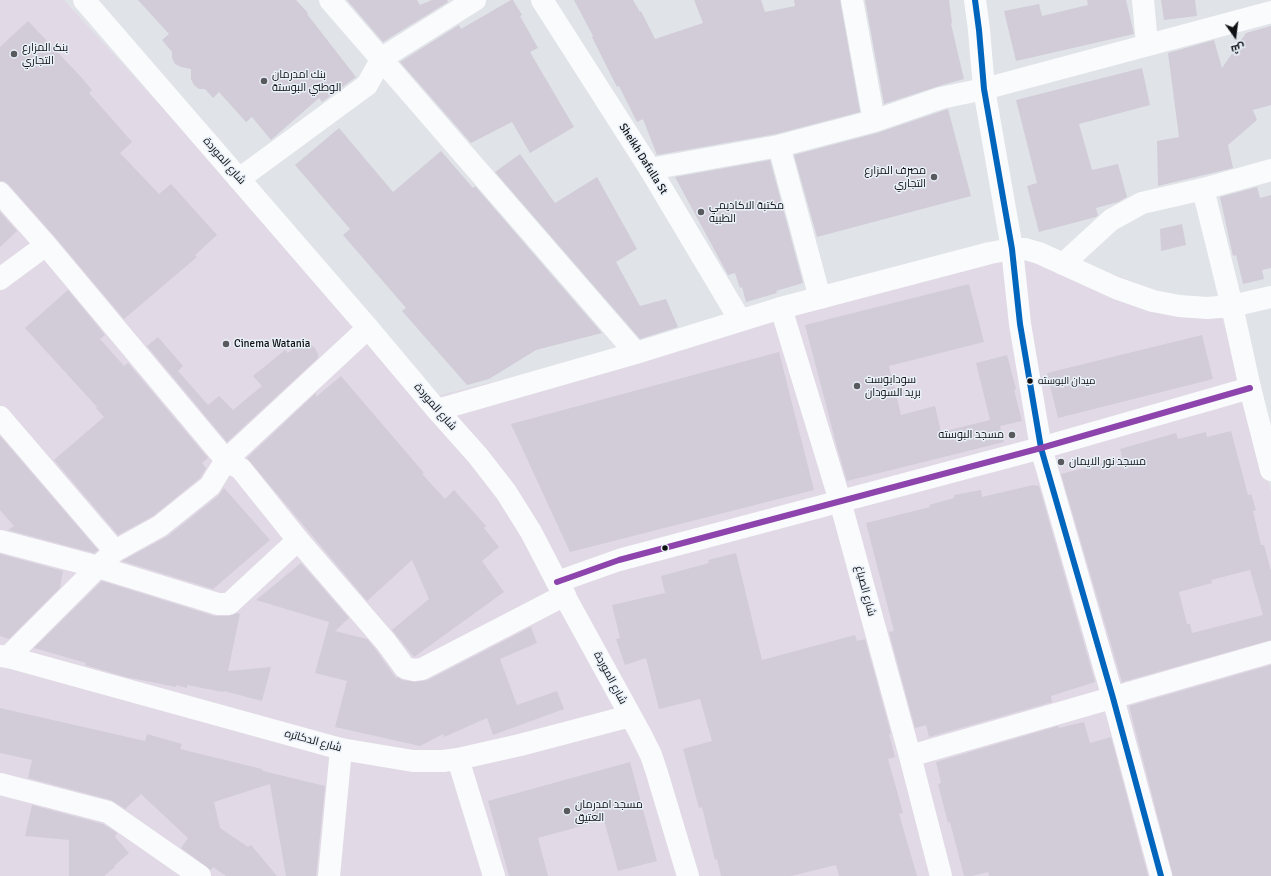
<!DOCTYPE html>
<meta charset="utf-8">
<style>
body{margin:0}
#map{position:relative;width:1271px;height:876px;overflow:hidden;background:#e0e3e8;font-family:Signika,Cairo,sans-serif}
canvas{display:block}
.north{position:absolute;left:1215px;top:16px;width:40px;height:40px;-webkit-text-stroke:3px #e9f0f8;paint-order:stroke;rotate:166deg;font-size:11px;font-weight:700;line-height:16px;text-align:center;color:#0e1013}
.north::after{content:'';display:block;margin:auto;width:14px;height:18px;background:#0e1013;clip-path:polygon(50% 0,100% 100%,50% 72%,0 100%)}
</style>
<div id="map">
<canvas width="1271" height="876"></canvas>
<div class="north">ش</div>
</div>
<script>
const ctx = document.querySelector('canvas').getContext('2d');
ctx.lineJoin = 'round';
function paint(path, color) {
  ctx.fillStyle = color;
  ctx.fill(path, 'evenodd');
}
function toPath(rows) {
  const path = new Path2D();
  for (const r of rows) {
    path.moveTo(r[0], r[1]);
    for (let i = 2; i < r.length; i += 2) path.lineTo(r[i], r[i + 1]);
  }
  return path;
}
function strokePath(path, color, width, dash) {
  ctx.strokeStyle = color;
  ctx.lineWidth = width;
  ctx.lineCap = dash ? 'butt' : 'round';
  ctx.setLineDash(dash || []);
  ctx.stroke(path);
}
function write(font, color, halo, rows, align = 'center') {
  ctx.font = font + ' Signika,Cairo,sans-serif';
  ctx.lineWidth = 3;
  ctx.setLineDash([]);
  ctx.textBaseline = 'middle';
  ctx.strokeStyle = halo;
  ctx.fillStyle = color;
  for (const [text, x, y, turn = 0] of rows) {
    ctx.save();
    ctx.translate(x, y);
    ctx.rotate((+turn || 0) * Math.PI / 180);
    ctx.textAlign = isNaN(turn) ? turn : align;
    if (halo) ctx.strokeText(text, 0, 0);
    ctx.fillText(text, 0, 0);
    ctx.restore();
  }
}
const commercial = toPath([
 [0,0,64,0,428,398,709,328,1026,242,1221,314,1271,491,1271,876,0,876]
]);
const building = toPath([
 [138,0,296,0,308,13,307,14,356,77,322,102,319,98,271,140,252,117,246,122,219,92,213,98,205,89,199,89,194,85,191,79,191,69,181,67,175,64,172,58,172,52,162,40,169,34],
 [347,0,417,0,420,5,432,0,447,0,448,2,383,42],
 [511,0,513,0,522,15,520,16,538,48,530,52,574,127,530,153,512,122,471,143,400,62,459,25,461,29],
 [574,0,633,0,640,12,641,11,655,39,703,23,694,0,761,0,765,12,795,6,794,0,840,0,860,112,776,134,657,155,643,119,637,122,619,86,617,87,592,37,593,36],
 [865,0,949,0,952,23,951,24,964,79,942,85,884,104],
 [1087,0,1126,0,1134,34,1016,61,1004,11,1039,4,1042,16,1088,5],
 [1161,0,1195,0,1197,16,1164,20],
 [28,21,81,77,92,90,89,93,132,142,120,153,159,194,171,184,217,235,195,255,197,257,124,319,55,237,9,185,4,181,0,181,0,47],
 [1271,26,1271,105,1253,110,1257,120,1228,145,1233,168,1158,186,1157,141,1179,137,1168,53,1214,40,1222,68,1246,33],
 [1142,68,1150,105,1079,124,1092,170,1118,164,1127,197,1118,202,1096,208,1098,215,1096,217,1039,232,1027,186,1037,183,1016,100],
 [948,109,971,196,817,237,794,155,877,133],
 [339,128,393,192,441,151,473,188,475,186,602,333,536,350,489,379,467,385,402,311,406,308,343,235,350,229,295,165],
 [520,154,555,203,597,177,637,249,616,262,640,306,666,299,678,327,640,339,495,172],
 [770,160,803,283,776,291,777,293,746,302,742,287,740,288,735,273,728,275,675,177],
 [1257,187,1260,198,1271,195,1271,268,1262,270,1264,279,1243,284,1236,255,1233,256,1220,197],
 [0,212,17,231,0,247],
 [1182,224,1186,245,1161,251,1160,229],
 [969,284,984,342,889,366,901,415,935,406,941,432,990,420,976,363,1007,355,1016,389,1014,390,1022,421,1000,426,1004,442,847,481,837,447,805,325],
 [68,290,105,335,100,339,124,366,128,363,208,458,202,463,206,468,200,478,153,516,118,535,54,460,104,417,96,408,97,407,25,328],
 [1202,335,1213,379,1058,418,1047,373],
 [158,337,183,366,178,371,208,405,219,396,233,410,262,386,253,376,285,350,288,353,298,345,304,343,310,344,315,348,318,354,318,358,227,442,147,346],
 [779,352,814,490,570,552,511,424],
 [341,376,376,417,424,473,422,474,445,499,454,490,486,526,484,528,499,547,482,561,504,592,414,657,392,630,429,599,412,560,367,601,247,458,316,393,316,397],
 [1231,431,1248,495,1251,494,1256,510,1253,511,1261,545,1264,545,1271,571,1271,640,1122,682,1061,474,1122,458,1120,449,1176,433,1178,439,1206,432,1207,437],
 [1250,570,1263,615,1192,633,1190,624,1187,624,1179,592,1212,583,1211,580],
 [0,436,98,550,94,553,8,530,14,526,0,510],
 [1033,485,1039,486,1095,682,1051,696,1052,702,929,737,926,725,915,728,889,632,894,631,866,523,930,507,929,505,954,498,954,495,981,490,982,497],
 [224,488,270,540,213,589,122,561,168,536,218,496],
 [736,553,762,660,855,635,857,641,865,639,891,734,889,734,895,757,888,759,903,813,899,814,917,876,839,876,836,865,791,876,721,876,717,859,715,860,702,807,699,808,683,749,712,741,700,699,659,709,646,658,625,665,616,639,620,638,612,605,665,593,661,576,709,563,708,560],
 [0,554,63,571,60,588,9,639,0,636],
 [301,563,349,618,335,631,367,639,376,650,396,678,398,677,402,680,415,682,428,680,531,627,537,643,500,659,517,705,557,691,564,709,493,735,487,718,444,737,443,734,420,746,335,727,347,681,315,673,329,622,256,600],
 [102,581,214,616,229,616,237,613,240,614,228,671,271,667,262,701,224,691,223,692,187,685,187,688,176,685,176,687,126,677,85,665,86,663,34,648],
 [1271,665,1271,876,1173,876,1129,706],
 [0,708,145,741,147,734,182,744,180,749,262,769,263,771,325,786,316,876,286,876,270,784,214,802,220,828,248,847,251,845,277,876,226,876,213,867,211,870,181,848,188,838,141,794,125,809,111,800,28,778,32,760,0,753],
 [1084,722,1090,743,1111,737,1148,876,989,876,988,872,972,876,964,876,950,822,948,823,938,784,941,783,936,762,1058,726,1059,728],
 [630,762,657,861,618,871,604,820,538,838,548,876,509,876,488,801],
 [32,805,103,824,117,833,115,837,129,853,114,866,115,867,104,876,69,876,69,840,25,836]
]);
const street = toPath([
 [330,0,636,353],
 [852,0,874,121],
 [975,0,979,30,984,89,1012,249,1020,324,1041,448,1113,698,1161,876],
 [1143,0,1147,44],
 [779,146,820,298],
 [650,169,779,146,874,121,941,98,984,89,1271,12],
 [239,179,367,85,382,58,475,0],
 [1203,189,1232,306],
 [0,193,46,245,226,460,241,469,298,540,386,642,405,668,414,670,422,669,565,595],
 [1063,264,1111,220,1142,203,1203,189,1271,170],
 [0,279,46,245],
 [781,308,840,501,910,756,941,876],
 [0,417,115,551],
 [0,541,98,567,218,604,229,604,298,540],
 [557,582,619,560,1041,448,1250,388],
 [8,657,98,567,115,551,160,526,210,486,226,460,368,328],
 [910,756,1271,652],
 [458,759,494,876],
 [0,784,108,812,200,876],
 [329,876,341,749]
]);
const secondary = toPath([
 [84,0,368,328,437,410,478,456,506,492,531,532,557,582,640,733,651,755,657,773,688,876],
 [542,0,650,169,740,320],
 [1232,306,1250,388,1271,470],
 [437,410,636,353,781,308,990,253,1012,249,1025,249,1039,253,1116,288,1153,301,1179,306,1207,308,1232,306,1271,297],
 [0,656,8,657,341,749,413,761,443,761,458,759,520,745,630,716]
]);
const bus1 = toPath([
 [975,0,979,30,984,89,1012,249,1020,324,1041,448,1113,698,1161,876]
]);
const bus2 = toPath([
 [557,582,619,560,1041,448,1250,388]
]);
const markers = [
 [14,54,4,"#585a5e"],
 [264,81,4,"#585a5e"],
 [934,177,4,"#585a5e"],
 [701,212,4,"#585a5e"],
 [226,344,4,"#585a5e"],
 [1030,381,3.5,"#0e1013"],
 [857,386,4,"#585a5e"],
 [1012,435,4,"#585a5e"],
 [1061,462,4,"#585a5e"],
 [665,548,3.5,"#0e1013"],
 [567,811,4,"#585a5e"]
];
const busNames = [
 ["ميدان البوسته",1038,381]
];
const poiNames = [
 ["بنک المزارع",22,48],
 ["التجاري",22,61],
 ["بنك امدرمان",272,75],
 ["الوطني البوستة",272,88],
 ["مصرف المزارع",926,171,"right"],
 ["التجاري",926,184,"right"],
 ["مكتبة الاكاديمي",709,206],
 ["الطبيه",709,219],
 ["Cinema Watania",234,344],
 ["سودابوست",865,380],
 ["بريد السودان",865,393],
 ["مسجد البوسته",1004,435,"right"],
 ["مسجد نور الايمان",1069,462],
 ["مسجد امدرمان",575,805],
 ["العتيق",575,818]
];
const streetNames = [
 ["Sheikh Dafulla St",643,159,58],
 ["شارع الموردة",224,161,49],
 ["شارع الموردة",435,407,49],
 ["شارع الصياغ",865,591,75],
 ["شارع الموردة",610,678,62],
 ["شارع الدكاتره",313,741,15]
];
paint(commercial, '#e1dae6');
paint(building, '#d1ccd8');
strokePath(street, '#fafbfc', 22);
strokePath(secondary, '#fafbfc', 22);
strokePath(bus1, '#0065bd', 6);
strokePath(bus2, '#8e44ad', 6);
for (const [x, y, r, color] of markers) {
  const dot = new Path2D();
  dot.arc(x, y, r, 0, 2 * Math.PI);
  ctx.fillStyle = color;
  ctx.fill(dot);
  strokePath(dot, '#e9f0f8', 1.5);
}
write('10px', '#0e1013', '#e9f0f8', busNames, 'left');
write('11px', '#0e1013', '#e9f0f8', poiNames, 'left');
write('11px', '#0e1013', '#e9f0f8', streetNames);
</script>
